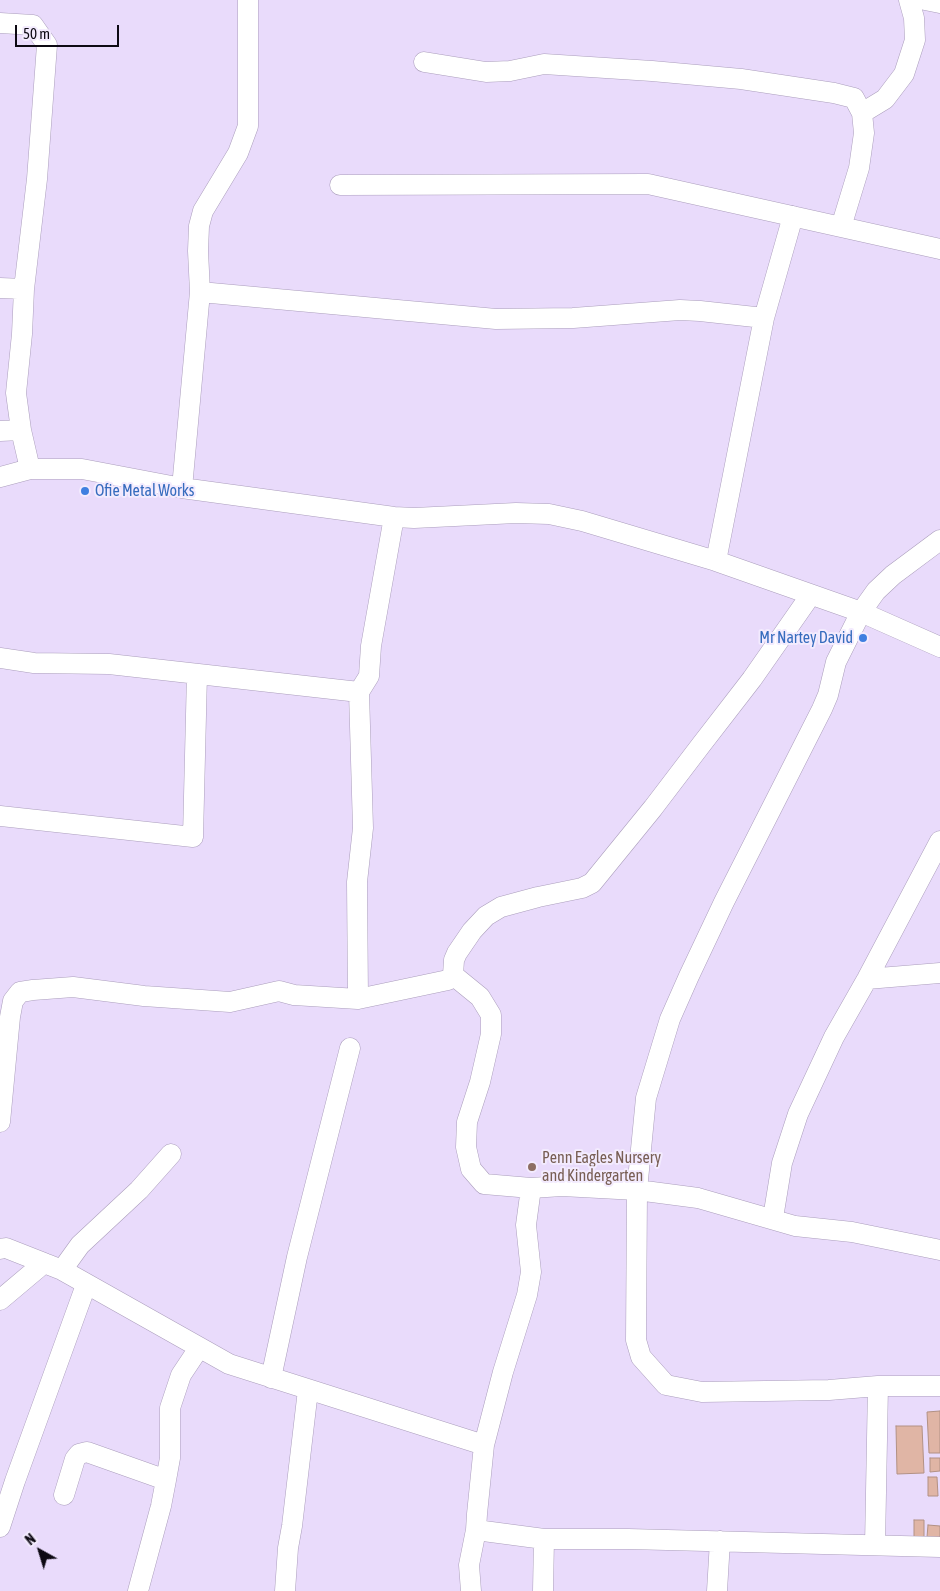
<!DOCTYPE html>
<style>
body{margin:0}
#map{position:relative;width:940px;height:1591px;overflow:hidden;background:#e9dbfb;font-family:"Asap Condensed",sans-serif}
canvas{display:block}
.north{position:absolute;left:15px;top:1526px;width:50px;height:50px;-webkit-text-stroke:4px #f3ebfe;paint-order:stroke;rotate:321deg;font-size:14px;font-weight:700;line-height:20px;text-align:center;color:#0d0913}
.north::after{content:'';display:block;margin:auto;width:18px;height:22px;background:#0d0913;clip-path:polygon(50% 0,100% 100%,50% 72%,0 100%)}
.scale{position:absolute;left:15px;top:25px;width:104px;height:22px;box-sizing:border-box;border:2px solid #0d0913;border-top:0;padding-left:6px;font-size:15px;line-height:18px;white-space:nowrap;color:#0d0913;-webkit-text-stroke:4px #f3ebfe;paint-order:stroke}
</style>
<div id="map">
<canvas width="940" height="1591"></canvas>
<div class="north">N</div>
<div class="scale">50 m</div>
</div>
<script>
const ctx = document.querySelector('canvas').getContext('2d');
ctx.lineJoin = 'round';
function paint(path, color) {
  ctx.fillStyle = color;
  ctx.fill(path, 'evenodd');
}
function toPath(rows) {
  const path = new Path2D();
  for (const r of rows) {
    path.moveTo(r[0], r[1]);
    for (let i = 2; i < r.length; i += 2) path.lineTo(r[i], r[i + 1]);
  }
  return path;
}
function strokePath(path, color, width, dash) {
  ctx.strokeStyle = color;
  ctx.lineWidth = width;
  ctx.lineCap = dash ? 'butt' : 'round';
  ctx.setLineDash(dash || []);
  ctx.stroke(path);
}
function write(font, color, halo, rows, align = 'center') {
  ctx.font = font + ' "Asap Condensed",sans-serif';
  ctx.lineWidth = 4;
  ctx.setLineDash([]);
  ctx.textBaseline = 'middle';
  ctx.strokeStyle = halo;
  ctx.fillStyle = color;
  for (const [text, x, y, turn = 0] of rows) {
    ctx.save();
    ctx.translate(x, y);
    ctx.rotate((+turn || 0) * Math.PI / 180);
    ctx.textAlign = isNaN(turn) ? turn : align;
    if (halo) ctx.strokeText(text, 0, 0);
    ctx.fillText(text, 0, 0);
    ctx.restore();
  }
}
const building = toPath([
 [940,1411,940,1453,929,1453,927,1412,940,1411],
 [896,1426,922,1426,924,1473,897,1474,896,1426],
 [930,1458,940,1458,940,1471,930,1472,930,1458],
 [928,1477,937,1477,938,1496,928,1496,928,1477],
 [914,1520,924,1520,924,1537,914,1537,914,1520],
 [928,1525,940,1526,940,1538,927,1537,928,1525]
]);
const minor = toPath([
 [925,0,940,3],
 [0,23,33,25,47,45,37,179,24,289,22,334,16,393,21,430],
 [424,62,486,72,510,71,544,64,652,71,741,79,834,93,854,98,862,113,864,133,859,168,841,227],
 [862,113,885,99,904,74,915,40,914,18,909,0],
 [340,185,648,184,940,249],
 [0,288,24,289],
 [200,292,496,319,573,318,680,310,700,311,764,318],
 [0,431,21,430,30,469,82,469,182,488,394,517,414,518,516,513,549,514,582,521,716,561,861,612,940,647],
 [0,477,30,469],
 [182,488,200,292,198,251,199,226,203,211,238,153,248,126,248,0],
 [940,540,893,575,876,591,861,612,836,662,828,695,822,709,724,902,689,976,670,1019,646,1098,637,1190,636,1340,641,1357,666,1385,702,1392,829,1390,878,1386,940,1386],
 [716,561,764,318,793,216],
 [0,658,34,663,109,664,359,692],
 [0,816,193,837,197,674],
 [453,975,480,997,491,1015,491,1034,480,1082,467,1122,466,1147,471,1169,484,1184,531,1188,562,1186,637,1190,698,1198,795,1226,852,1232,940,1250],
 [867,979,940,973],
 [358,999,357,882,363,828,359,692,369,676,371,646,394,517],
 [0,1122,10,1017,13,1001,20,992,33,990,73,987,144,996,230,1002,279,991,294,995,358,999,448,980,453,975,454,960,457,953,472,931,486,916,501,907,538,897,582,888,592,883,653,808,701,745,752,679,810,596],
 [773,1218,782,1163,798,1114,834,1037,867,979,940,841],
 [0,1249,6,1248,62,1270,229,1364,484,1445,477,1514,476,1530,544,1539,628,1539,940,1547],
 [62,1270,80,1245,139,1190,171,1154],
 [0,1300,44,1263],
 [271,1378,297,1257,350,1048],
 [484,1445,503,1372,527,1295,531,1272,526,1225,531,1188],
 [64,1495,75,1459,79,1454,87,1452,166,1480],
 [0,1527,15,1481,86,1285],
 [875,1545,878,1386],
 [138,1591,161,1506,166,1480,170,1458,170,1408,181,1375,199,1348],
 [285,1591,288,1548,292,1526,308,1390],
 [471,1591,469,1565,476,1530],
 [543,1591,544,1539],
 [717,1591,720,1541]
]);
const markers = [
 [85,491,5,"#3f7fe0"],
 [863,638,5,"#3f7fe0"],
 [532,1167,5,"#8d6e63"]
];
const shopNames = [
 ["Ofie Metal Works",95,491],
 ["Mr Nartey David",853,638,"right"]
];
const educationNames = [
 ["Penn Eagles Nursery",542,1158],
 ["and Kindergarten",542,1176]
];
paint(building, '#e0b5a5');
strokePath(building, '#b29184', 1);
strokePath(minor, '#ab9ebc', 21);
strokePath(minor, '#fff', 20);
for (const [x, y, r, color] of markers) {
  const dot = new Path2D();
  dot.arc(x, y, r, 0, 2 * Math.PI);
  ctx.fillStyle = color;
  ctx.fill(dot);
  strokePath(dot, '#f3ebfe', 2);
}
write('16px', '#366cbe', '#f3ebfe', shopNames, 'left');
write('16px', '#785e54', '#f3ebfe', educationNames, 'left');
</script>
